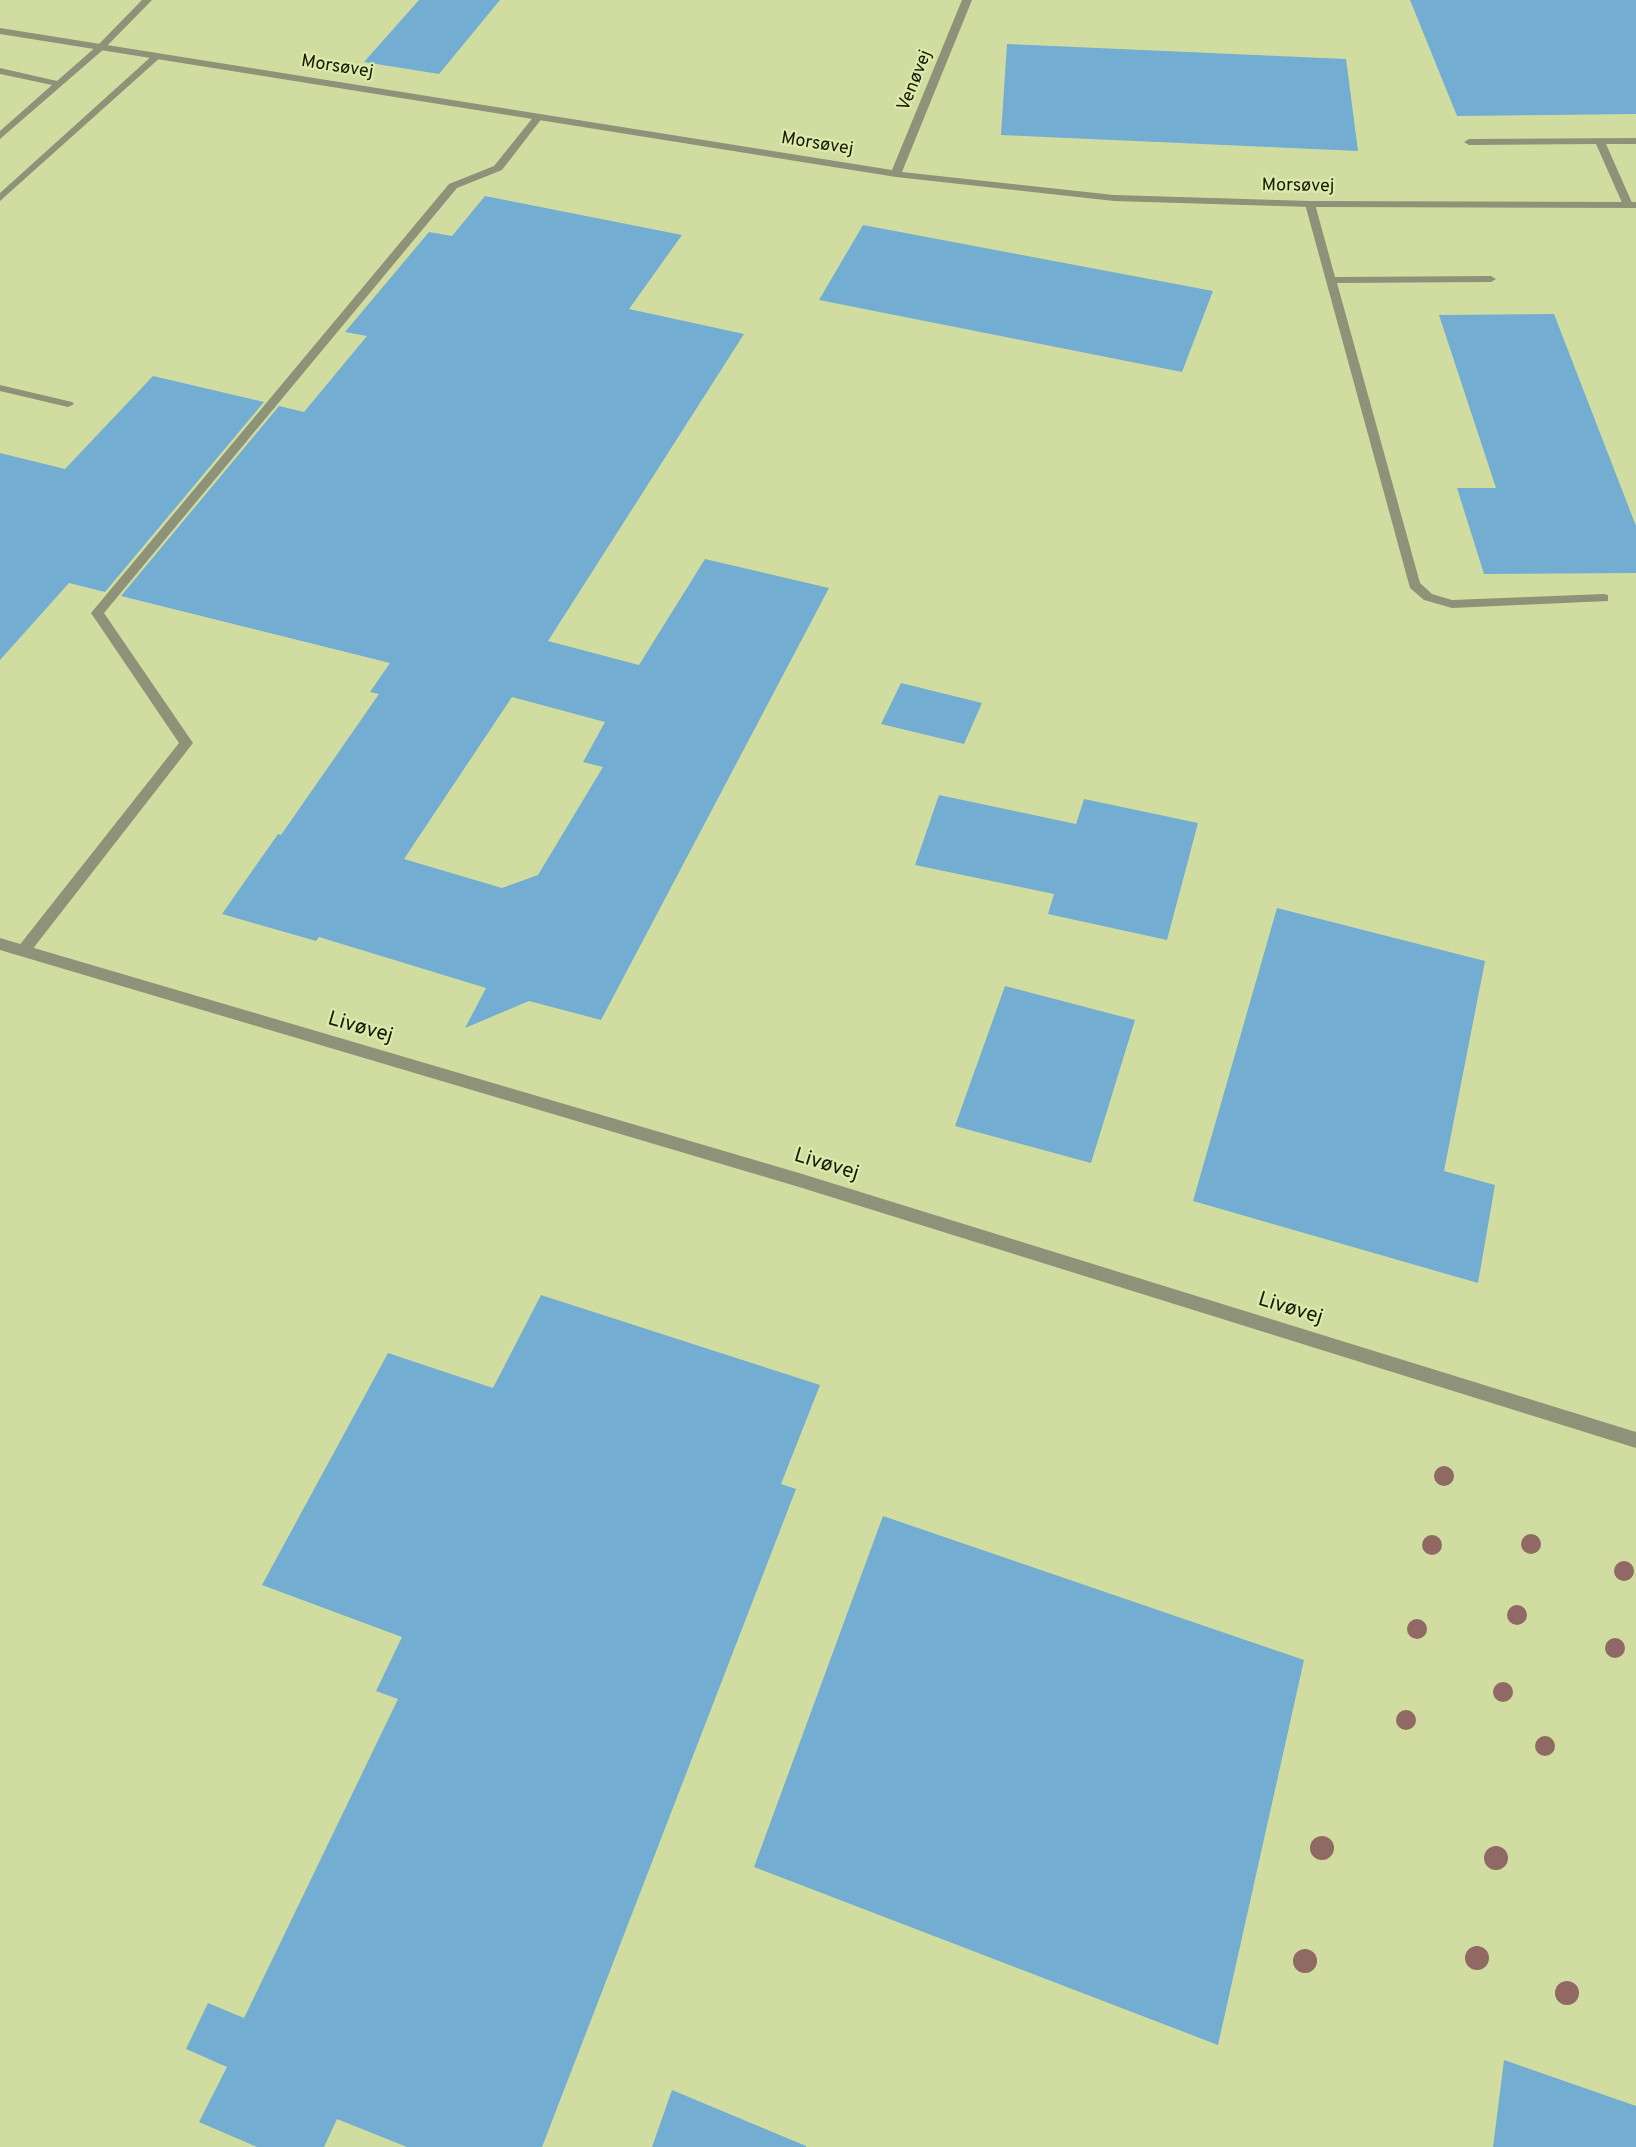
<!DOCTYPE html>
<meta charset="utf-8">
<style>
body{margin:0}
canvas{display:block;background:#d1dda0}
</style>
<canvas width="1636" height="2147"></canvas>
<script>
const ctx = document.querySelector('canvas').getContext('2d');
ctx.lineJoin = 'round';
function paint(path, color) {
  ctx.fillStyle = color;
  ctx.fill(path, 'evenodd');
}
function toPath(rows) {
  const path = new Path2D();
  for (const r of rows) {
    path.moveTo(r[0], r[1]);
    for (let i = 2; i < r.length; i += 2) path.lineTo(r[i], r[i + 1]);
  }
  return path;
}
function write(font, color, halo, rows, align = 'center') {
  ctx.font = font + ' Overpass,sans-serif';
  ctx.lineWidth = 4.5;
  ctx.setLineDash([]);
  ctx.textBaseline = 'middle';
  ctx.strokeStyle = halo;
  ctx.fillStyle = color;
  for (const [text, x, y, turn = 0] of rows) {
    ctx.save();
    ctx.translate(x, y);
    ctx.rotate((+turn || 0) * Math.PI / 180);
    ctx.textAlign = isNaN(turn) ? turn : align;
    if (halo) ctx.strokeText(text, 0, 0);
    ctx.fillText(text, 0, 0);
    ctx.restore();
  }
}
const building = toPath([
 [419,0,500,0,439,74,364,62],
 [1410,0,1636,0,1636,114,1457,116],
 [1007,44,1346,59,1358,151,1001,135],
 [485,196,682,235,629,309,744,334,548,641,639,665,705,559,829,588,601,1020,529,1001,465,1028,486,988,319,937,316,941,222,914,278,834,281,835,379,694,370,692,390,663,121,596,279,406,304,412,367,336,345,332,429,232,452,236],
 [512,697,605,722,583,762,603,767,538,875,502,888,404,859],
 [863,225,1213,291,1182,372,819,300],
 [1554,314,1636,526,1636,573,1484,574,1457,488,1496,488,1439,315],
 [153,376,264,402,105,592,69,583,0,660,0,453,65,469],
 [901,683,982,703,964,744,881,724],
 [939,795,1076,824,1084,799,1198,823,1167,940,1048,914,1054,894,915,865],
 [1277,908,1485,961,1444,1171,1495,1185,1478,1283,1193,1201],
 [1005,986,1135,1020,1091,1163,955,1126],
 [541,1295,820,1385,781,1484,796,1489,542,2147,407,2147,337,2119,324,2147,257,2147,199,2122,227,2067,186,2049,208,2003,244,2018,398,1699,376,1691,402,1637,262,1585,388,1353,493,1388],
 [883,1516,1304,1660,1218,2045,754,1867],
 [1504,2060,1636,2106,1636,2147,1493,2147],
 [672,2090,806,2146,806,2147,652,2147]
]);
const lane = toPath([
 [142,0,152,0,104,49,0,139,0,131,52,85,0,74,0,68,57,81,98,45,142,0],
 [154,54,162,56,0,201,0,193,154,54],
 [535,115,543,117,502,170,457,188,104,613,193,743,28,955,18,955,16,951,18,947,179,743,91,613,449,184,494,166,535,115],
 [1636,138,1636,144,1606,144,1633,205,1628,208,1623,205,1596,144,1469,145,1464,142,1469,139,1636,138],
 [1310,201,1315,204,1335,277,1491,276,1496,279,1491,282,1337,283,1420,583,1432,594,1452,600,1604,594,1608,595,1608,601,1452,608,1424,600,1410,588,1305,204,1310,201],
 [0,385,72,402,74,404,68,407,0,391,0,385]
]);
const street = toPath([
 [962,0,972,0,902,172,1114,195,1310,201,1636,202,1636,208,1310,207,1114,201,896,177,0,34,0,28,892,170,962,0],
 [0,938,799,1173,1636,1432,1636,1448,799,1187,0,950,0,938]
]);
const trees = [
 [1444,1476,10],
 [1531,1544,10],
 [1432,1545,10],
 [1624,1571,10],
 [1517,1615,10],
 [1417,1629,10],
 [1615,1648,10],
 [1503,1692,10],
 [1406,1720,10],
 [1545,1746,10],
 [1322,1848,12],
 [1496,1858,12],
 [1477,1958,12],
 [1305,1961,12],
 [1567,1993,12]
];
const farStreetnames = [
 ["Morsøvej",337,68,9],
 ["Venøvej",916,81,-68],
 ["Morsøvej",817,145,9],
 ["Morsøvej",1298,187,1]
];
const streetNames = [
 ["Livøvej",360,1029,16],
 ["Livøvej",826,1166,17],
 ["Livøvej",1290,1310,17]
];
paint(building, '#73add1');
paint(lane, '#8d9279');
paint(street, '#8d9279');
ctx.fillStyle = '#906864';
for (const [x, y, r] of trees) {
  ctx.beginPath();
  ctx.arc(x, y, r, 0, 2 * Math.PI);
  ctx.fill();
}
write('18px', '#161903', '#deeaad', farStreetnames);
write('21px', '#161903', '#deeaad', streetNames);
</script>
